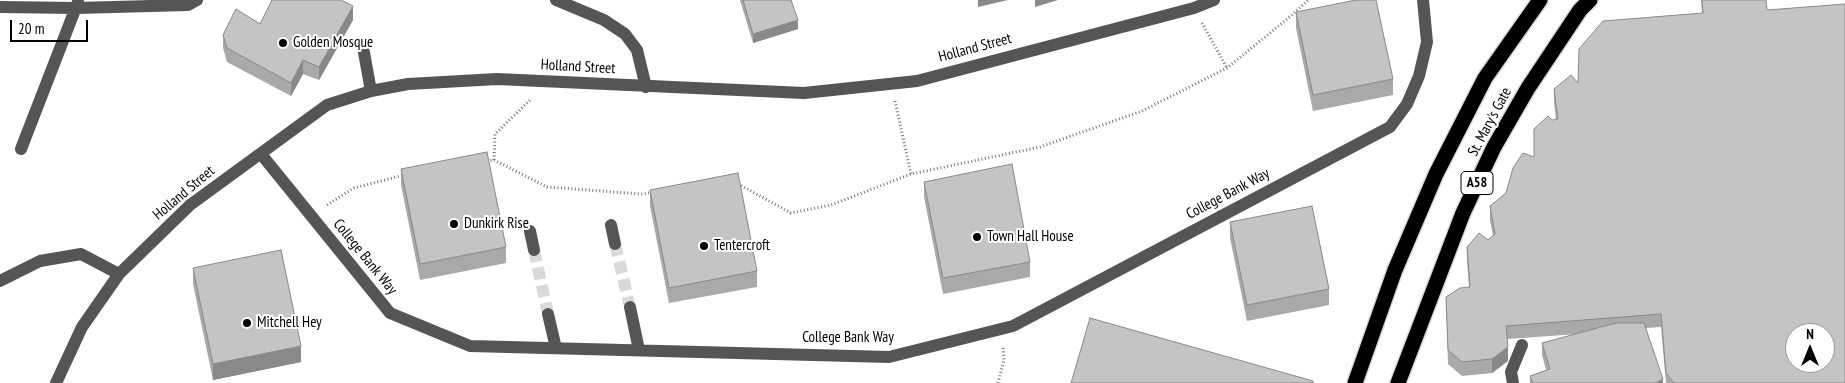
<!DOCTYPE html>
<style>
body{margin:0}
#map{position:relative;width:1845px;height:383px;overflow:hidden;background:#fff;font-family:"PT Sans Narrow",sans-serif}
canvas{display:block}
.north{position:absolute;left:1785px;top:323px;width:50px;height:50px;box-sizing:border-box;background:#fff;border:1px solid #999;border-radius:50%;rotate:0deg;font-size:14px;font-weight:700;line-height:20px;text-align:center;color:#000}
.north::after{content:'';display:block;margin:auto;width:18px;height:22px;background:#000;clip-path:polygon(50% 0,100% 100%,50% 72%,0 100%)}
.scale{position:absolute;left:10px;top:20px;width:78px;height:22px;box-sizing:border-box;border:2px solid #000;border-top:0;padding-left:6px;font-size:15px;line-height:18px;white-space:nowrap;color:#000;-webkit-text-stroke:4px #fff;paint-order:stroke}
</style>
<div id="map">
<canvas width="1845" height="383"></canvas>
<div class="north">N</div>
<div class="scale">20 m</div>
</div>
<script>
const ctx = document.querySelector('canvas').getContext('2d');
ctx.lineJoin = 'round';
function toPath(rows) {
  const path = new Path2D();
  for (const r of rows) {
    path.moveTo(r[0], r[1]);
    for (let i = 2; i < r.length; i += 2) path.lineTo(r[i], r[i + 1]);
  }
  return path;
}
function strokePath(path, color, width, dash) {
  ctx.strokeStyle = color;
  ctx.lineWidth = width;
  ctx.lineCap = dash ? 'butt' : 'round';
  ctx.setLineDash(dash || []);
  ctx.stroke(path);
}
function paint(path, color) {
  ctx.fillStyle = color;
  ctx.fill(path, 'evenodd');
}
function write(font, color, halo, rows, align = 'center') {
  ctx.font = font + ' "PT Sans Narrow",sans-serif';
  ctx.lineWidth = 4;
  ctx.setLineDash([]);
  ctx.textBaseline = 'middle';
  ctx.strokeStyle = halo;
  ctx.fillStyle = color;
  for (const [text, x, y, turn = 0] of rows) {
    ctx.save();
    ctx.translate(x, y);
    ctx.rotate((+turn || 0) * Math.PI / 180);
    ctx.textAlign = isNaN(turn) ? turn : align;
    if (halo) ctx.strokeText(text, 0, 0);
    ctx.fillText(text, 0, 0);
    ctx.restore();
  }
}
const minorTunnel = toPath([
 [615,244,630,307],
 [534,250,548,314]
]);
const path = toPath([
 [1202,23,1227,68],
 [895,101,911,174],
 [494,160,495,134,530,100],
 [487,161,494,160,547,187,642,194,653,192],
 [738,184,791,213,831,205,911,174,1040,147,1142,111,1227,68,1292,15,1308,0],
 [327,205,354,188,404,175],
 [998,383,1004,360,1003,347]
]);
const minor = toPath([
 [556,0,604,20,625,34,637,50,646,87],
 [0,7,76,8,188,5,197,0],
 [363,47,371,91],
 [21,149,78,2],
 [261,154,390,313,470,346,889,357,1013,326,1390,127,1407,104,1419,76,1427,42,1423,0],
 [611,225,615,244],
 [530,231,534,250],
 [0,281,40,261,81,254,119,274],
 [630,307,639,350],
 [548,314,556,348],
 [56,383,82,327,119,274,190,205,327,105,371,91,408,84,497,79,804,93,917,81,1194,8,1214,0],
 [1513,383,1511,372,1522,345]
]);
const highway = toPath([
 [1355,383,1395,270,1436,174,1485,78,1540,0],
 [1398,383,1463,213,1494,147,1528,88,1580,10,1590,0]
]);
const wall = toPath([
 [740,0,791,0,798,29,753,43],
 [1701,0,1766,0,1767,10,1845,383,1666,383,1661,327,1646,328,1663,383,1530,383,1530,376,1546,370,1542,355,1542,343,1578,334,1507,339,1508,361,1492,373,1462,376,1448,364,1446,297,1469,287,1467,261,1467,247,1488,240,1493,236,1490,220,1490,206,1506,193,1534,157,1552,120,1556,120,1554,102,1554,89,1578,83,1702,13],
 [1296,12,1393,79,1393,95,1313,111,1296,28],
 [353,20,319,80,303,74,291,96,227,62,223,48,223,35,260,24],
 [401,169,506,247,506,263,420,280,401,185],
 [924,182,1030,262,1030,277,943,294,924,197],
 [650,190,757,271,757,287,669,303,650,206],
 [1230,222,1329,289,1329,305,1247,321,1230,238],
 [193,268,301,362,213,380,193,284]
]);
const shadedWall = toPath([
 [978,0,1008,0,978,7],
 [1035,0,1058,0,1035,7],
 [353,6,353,20,319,80,319,67],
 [798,20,798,29,753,43,753,34],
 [303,60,303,74,291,96,291,83],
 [301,346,301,362,213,380,213,364],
 [1508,347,1508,361,1492,373,1492,359],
 [1663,379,1663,383,1655,383]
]);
const building = toPath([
 [272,0,341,0,353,6,319,67,303,60,291,83,227,48,223,35,236,9,260,24,272,0],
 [743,0,791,0,798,20,753,34,743,0],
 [1356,0,1376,0,1393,79,1313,95,1296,12,1356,0],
 [1702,0,1766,0,1767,10,1845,4,1845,383,1674,383,1666,373,1661,314,1506,326,1508,347,1492,359,1462,362,1448,350,1446,297,1460,288,1470,287,1467,247,1479,233,1488,240,1495,234,1490,206,1506,193,1513,168,1523,153,1534,157,1534,129,1548,116,1552,120,1558,119,1554,89,1571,75,1578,83,1579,49,1603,21,1703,13,1702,0],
 [1795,333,1825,333,1825,363,1795,363,1795,333],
 [487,152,506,247,420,264,401,169,487,152],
 [1012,164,1030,262,943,278,924,182,1012,164],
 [738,173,757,271,669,288,650,190,738,173],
 [1312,206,1329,289,1247,305,1230,222,1312,206],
 [281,250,301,346,213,364,193,268,281,250],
 [1090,318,1313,381,1313,383,1071,383,1090,318],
 [1616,323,1644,323,1663,379,1655,383,1533,383,1530,376,1550,369,1542,343,1616,323]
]);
const markers = [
 [283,43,5,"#000"],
 [454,224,5,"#000"],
 [977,237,5,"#000"],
 [704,246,5,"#000"],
 [247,323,5,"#000"]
];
const shields = [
 [1477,183,32]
];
const shieldNames = [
 ["A58",1477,183]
];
const poiNames = [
 ["Golden Mosque",293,43],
 ["Dunkirk Rise",464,224],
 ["Town Hall House",987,237],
 ["Tentercroft",714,246],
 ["Mitchell Hey",257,323]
];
const streetNames = [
 ["Holland Street",975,48,-15],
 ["Holland Street",578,67,3],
 ["St. Mary's Gate",1490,122,-62],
 ["Holland Street",184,193,-40],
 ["College Bank Way",1228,194,-28],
 ["College Bank Way",365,257,51],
 ["College Bank Way",848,338]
];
strokePath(minorTunnel, '#d9d9d9', 12, [12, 6]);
strokePath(highway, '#dbdbdb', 18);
strokePath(path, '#777', 3, [1, 2.5]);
strokePath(minor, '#555', 12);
strokePath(highway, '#000', 15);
paint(wall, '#a9a9a9');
paint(shadedWall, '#898989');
paint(building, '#c4c4c4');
strokePath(building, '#898989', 1);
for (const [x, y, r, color] of markers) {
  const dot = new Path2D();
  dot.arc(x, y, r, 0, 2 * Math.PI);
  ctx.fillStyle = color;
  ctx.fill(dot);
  strokePath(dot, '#fff', 2);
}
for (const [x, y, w] of shields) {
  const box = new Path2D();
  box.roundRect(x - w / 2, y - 11.5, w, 23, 4);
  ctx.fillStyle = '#fff';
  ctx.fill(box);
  strokePath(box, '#000', 1);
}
write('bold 14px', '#000', null, shieldNames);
write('15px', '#000', '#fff', poiNames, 'left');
write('15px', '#000', '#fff', streetNames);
</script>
